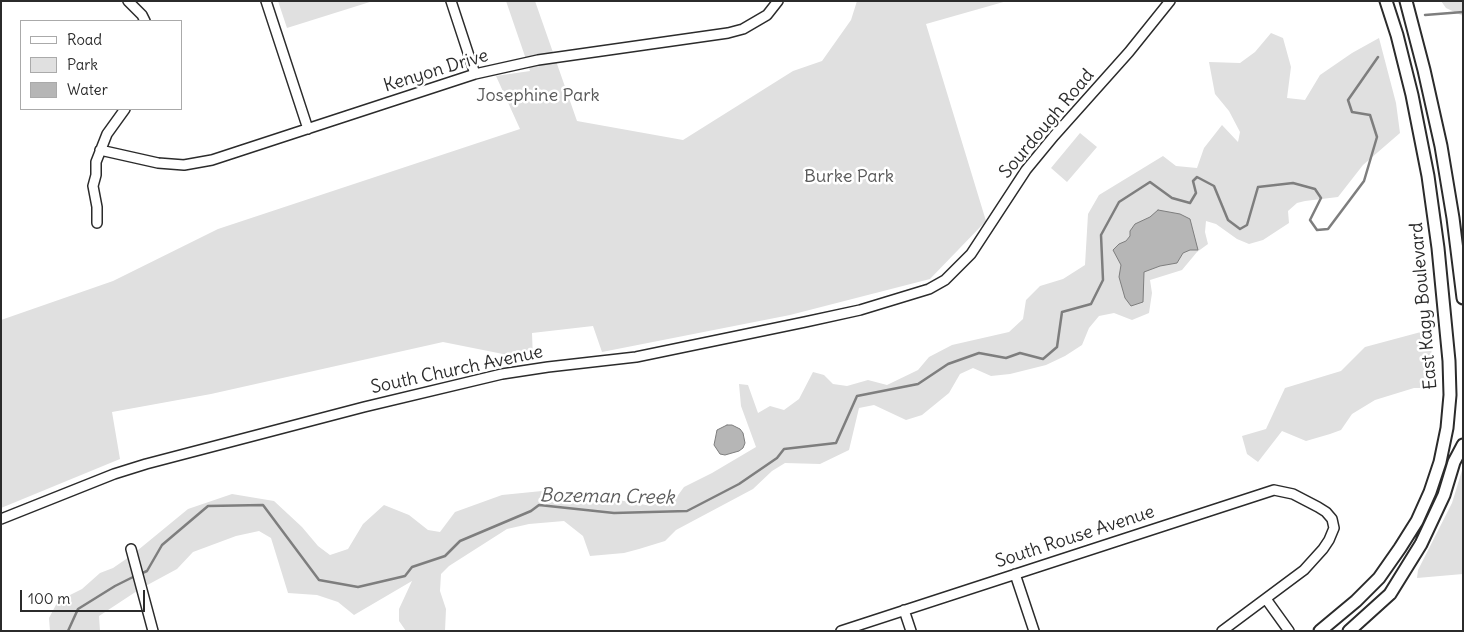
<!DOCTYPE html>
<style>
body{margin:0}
#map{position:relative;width:1464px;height:632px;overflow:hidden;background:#fff;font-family:Delius,sans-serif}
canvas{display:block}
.frame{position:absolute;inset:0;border:2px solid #2b2b2b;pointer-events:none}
.legend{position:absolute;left:20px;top:20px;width:162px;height:90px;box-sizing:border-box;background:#fff;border:1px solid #aaa;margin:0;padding:6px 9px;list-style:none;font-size:15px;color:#2b2b2b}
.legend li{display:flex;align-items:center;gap:10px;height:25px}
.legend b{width:25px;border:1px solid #aaa}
.scale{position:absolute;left:20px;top:590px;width:125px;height:22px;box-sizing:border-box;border:2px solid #2b2b2b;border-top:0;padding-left:6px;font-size:15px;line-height:18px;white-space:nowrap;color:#2b2b2b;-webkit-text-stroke:4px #fff;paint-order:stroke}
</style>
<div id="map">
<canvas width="1464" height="632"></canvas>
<div class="frame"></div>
<ul class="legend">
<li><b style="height:6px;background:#fff"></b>Road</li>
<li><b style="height:14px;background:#e0e0e0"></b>Park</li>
<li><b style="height:14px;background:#b6b6b6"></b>Water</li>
</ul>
<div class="scale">100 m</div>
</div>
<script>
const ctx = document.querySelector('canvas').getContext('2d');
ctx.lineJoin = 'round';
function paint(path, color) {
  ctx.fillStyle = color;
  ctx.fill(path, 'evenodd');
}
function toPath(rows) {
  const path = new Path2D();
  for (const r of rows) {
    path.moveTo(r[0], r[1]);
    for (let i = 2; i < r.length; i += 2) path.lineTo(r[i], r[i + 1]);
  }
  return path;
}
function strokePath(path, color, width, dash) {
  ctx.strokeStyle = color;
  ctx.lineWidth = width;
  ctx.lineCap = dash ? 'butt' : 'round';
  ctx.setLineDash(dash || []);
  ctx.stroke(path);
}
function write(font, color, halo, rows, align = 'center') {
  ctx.font = font + ' Delius,sans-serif';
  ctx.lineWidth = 5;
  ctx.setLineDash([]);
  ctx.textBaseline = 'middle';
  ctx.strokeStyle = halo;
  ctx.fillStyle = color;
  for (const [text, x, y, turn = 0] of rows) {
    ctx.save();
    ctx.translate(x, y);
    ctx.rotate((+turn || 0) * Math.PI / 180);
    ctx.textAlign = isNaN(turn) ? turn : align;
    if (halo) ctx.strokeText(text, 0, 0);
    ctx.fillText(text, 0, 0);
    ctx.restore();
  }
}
const green = toPath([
 [278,1,373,1,287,28],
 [506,1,535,1,577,121,683,140,793,71,822,61,851,20,857,1,1007,1,926,24,986,221,930,279,790,315,602,352,593,326,532,333,533,360,443,342,211,394,112,412,120,459,1,508,1,320,113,281,218,229,520,129,496,76,530,71],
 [1441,1,1463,1,1463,16,1446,8],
 [1271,33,1283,38,1291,67,1287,98,1305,100,1320,75,1352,53,1379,38,1396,103,1400,133,1363,165,1338,197,1305,201,1297,203,1288,211,1289,223,1263,240,1249,244,1237,239,1216,224,1206,221,1205,232,1208,244,1197,252,1182,270,1150,280,1152,293,1149,313,1132,320,1114,313,1099,316,1089,328,1082,345,1065,356,1046,365,1010,374,991,376,973,368,960,374,949,393,922,415,906,420,874,405,859,408,849,450,820,464,785,463,772,471,753,489,676,530,665,541,639,549,624,553,590,556,583,536,564,521,529,524,507,529,449,566,441,574,440,591,446,609,445,631,406,631,399,621,399,609,412,581,354,615,338,602,317,595,288,593,271,538,259,531,236,536,193,552,177,569,140,589,99,616,100,631,50,631,49,618,58,601,82,589,100,573,113,568,132,555,188,509,232,494,274,501,302,527,318,546,330,555,348,549,363,524,384,505,409,515,428,530,440,532,455,512,502,495,542,491,585,499,613,499,646,505,676,498,684,487,712,473,756,447,741,406,739,384,748,385,758,413,770,406,784,410,799,399,813,372,824,375,833,384,847,386,868,380,887,385,918,370,929,357,952,345,1009,332,1023,319,1026,300,1040,286,1063,279,1085,265,1088,214,1099,195,1163,156,1176,166,1197,168,1204,148,1222,125,1238,142,1240,132,1229,111,1215,94,1209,62,1240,63,1255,52],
 [1080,133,1097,147,1067,182,1051,168],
 [1432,329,1431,378,1421,388,1414,388,1375,400,1352,414,1341,430,1330,434,1306,441,1282,431,1258,462,1247,454,1242,436,1266,429,1285,388,1341,371,1365,347],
 [1463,467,1463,574,1417,578,1418,570,1452,503]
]);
const water = toPath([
 [1158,210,1180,214,1190,219,1198,250,1190,250,1183,253,1177,263,1160,266,1144,272,1143,302,1131,306,1125,298,1119,277,1121,265,1113,250,1119,244,1126,241,1130,236,1130,231,1135,224,1150,217,1158,210],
 [727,425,732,425,740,429,743,433,745,443,743,448,739,451,725,455,720,454,714,445,717,430,727,425]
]);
const stream = toPath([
 [1425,15,1463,12],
 [140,574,147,571,162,545,208,506,263,505,319,580,358,587,405,576,412,567,445,556,460,541,531,511,539,505,614,513,687,511,739,484,777,458,784,449,836,443,857,396,918,384,948,364,979,353,1006,358,1020,353,1043,359,1057,347,1062,312,1091,304,1103,280,1101,235,1119,202,1150,182,1172,198,1190,203,1196,193,1193,181,1197,177,1214,186,1228,220,1240,229,1247,225,1258,187,1293,183,1315,189,1321,198,1310,220,1317,230,1328,229,1364,181,1377,137,1370,115,1352,112,1348,100,1378,57],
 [68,631,78,609,115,586,135,576]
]);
const minor = toPath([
 [128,1,142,15,145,21],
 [266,1,308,129],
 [451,1,475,74],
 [100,150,158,163,184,165,212,160,475,74,538,60,728,33,743,29,767,15,778,1],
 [97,223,97,207,93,186,96,175,96,162,107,134,125,109],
 [1,519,114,474,146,464,364,407,502,374,548,367,636,357,805,322,860,310,929,289,945,280,971,254,1026,170,1054,136,1129,52,1170,1],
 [131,549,153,631],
 [1015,574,1034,631],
 [1266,599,1289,631],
 [904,610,911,631],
 [841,631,1274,490,1293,494,1318,507,1326,512,1332,519,1334,528,1329,540,1323,549,1304,570,1222,631]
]);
const major = toPath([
 [1406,1,1424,70,1441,146,1453,218,1463,298],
 [1320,631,1356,601,1379,578,1400,548,1417,521,1430,492,1440,462,1447,428,1450,395,1449,361,1438,248,1428,176,1412,95,1397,35,1386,1],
 [1349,631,1390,594,1421,544,1444,495,1454,462,1463,445]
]);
const streetNames = [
 ["Kenyon Drive",436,71,-17],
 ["Sourdough Road",1047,124,-50],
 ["East Kagy Boulevard",1424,306,-95],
 ["South Church Avenue",457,370,-12],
 ["South Rouse Avenue",1075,537,-18]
];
const parkNames = [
 ["Josephine Park",538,96],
 ["Burke Park",849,177]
];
const waterNames = [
 ["Bozeman Creek",607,497,1]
];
paint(green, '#e0e0e0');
paint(water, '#b6b6b6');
strokePath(water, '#7e7e7e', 1);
strokePath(stream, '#7e7e7e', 2.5);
strokePath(minor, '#2b2b2b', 12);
strokePath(major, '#2b2b2b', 15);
strokePath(minor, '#fff', 9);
strokePath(major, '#fff', 11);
write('18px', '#2b2b2b', '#fff', streetNames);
write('18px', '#585858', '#fff', parkNames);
write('italic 19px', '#5c5c5c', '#fff', waterNames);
</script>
